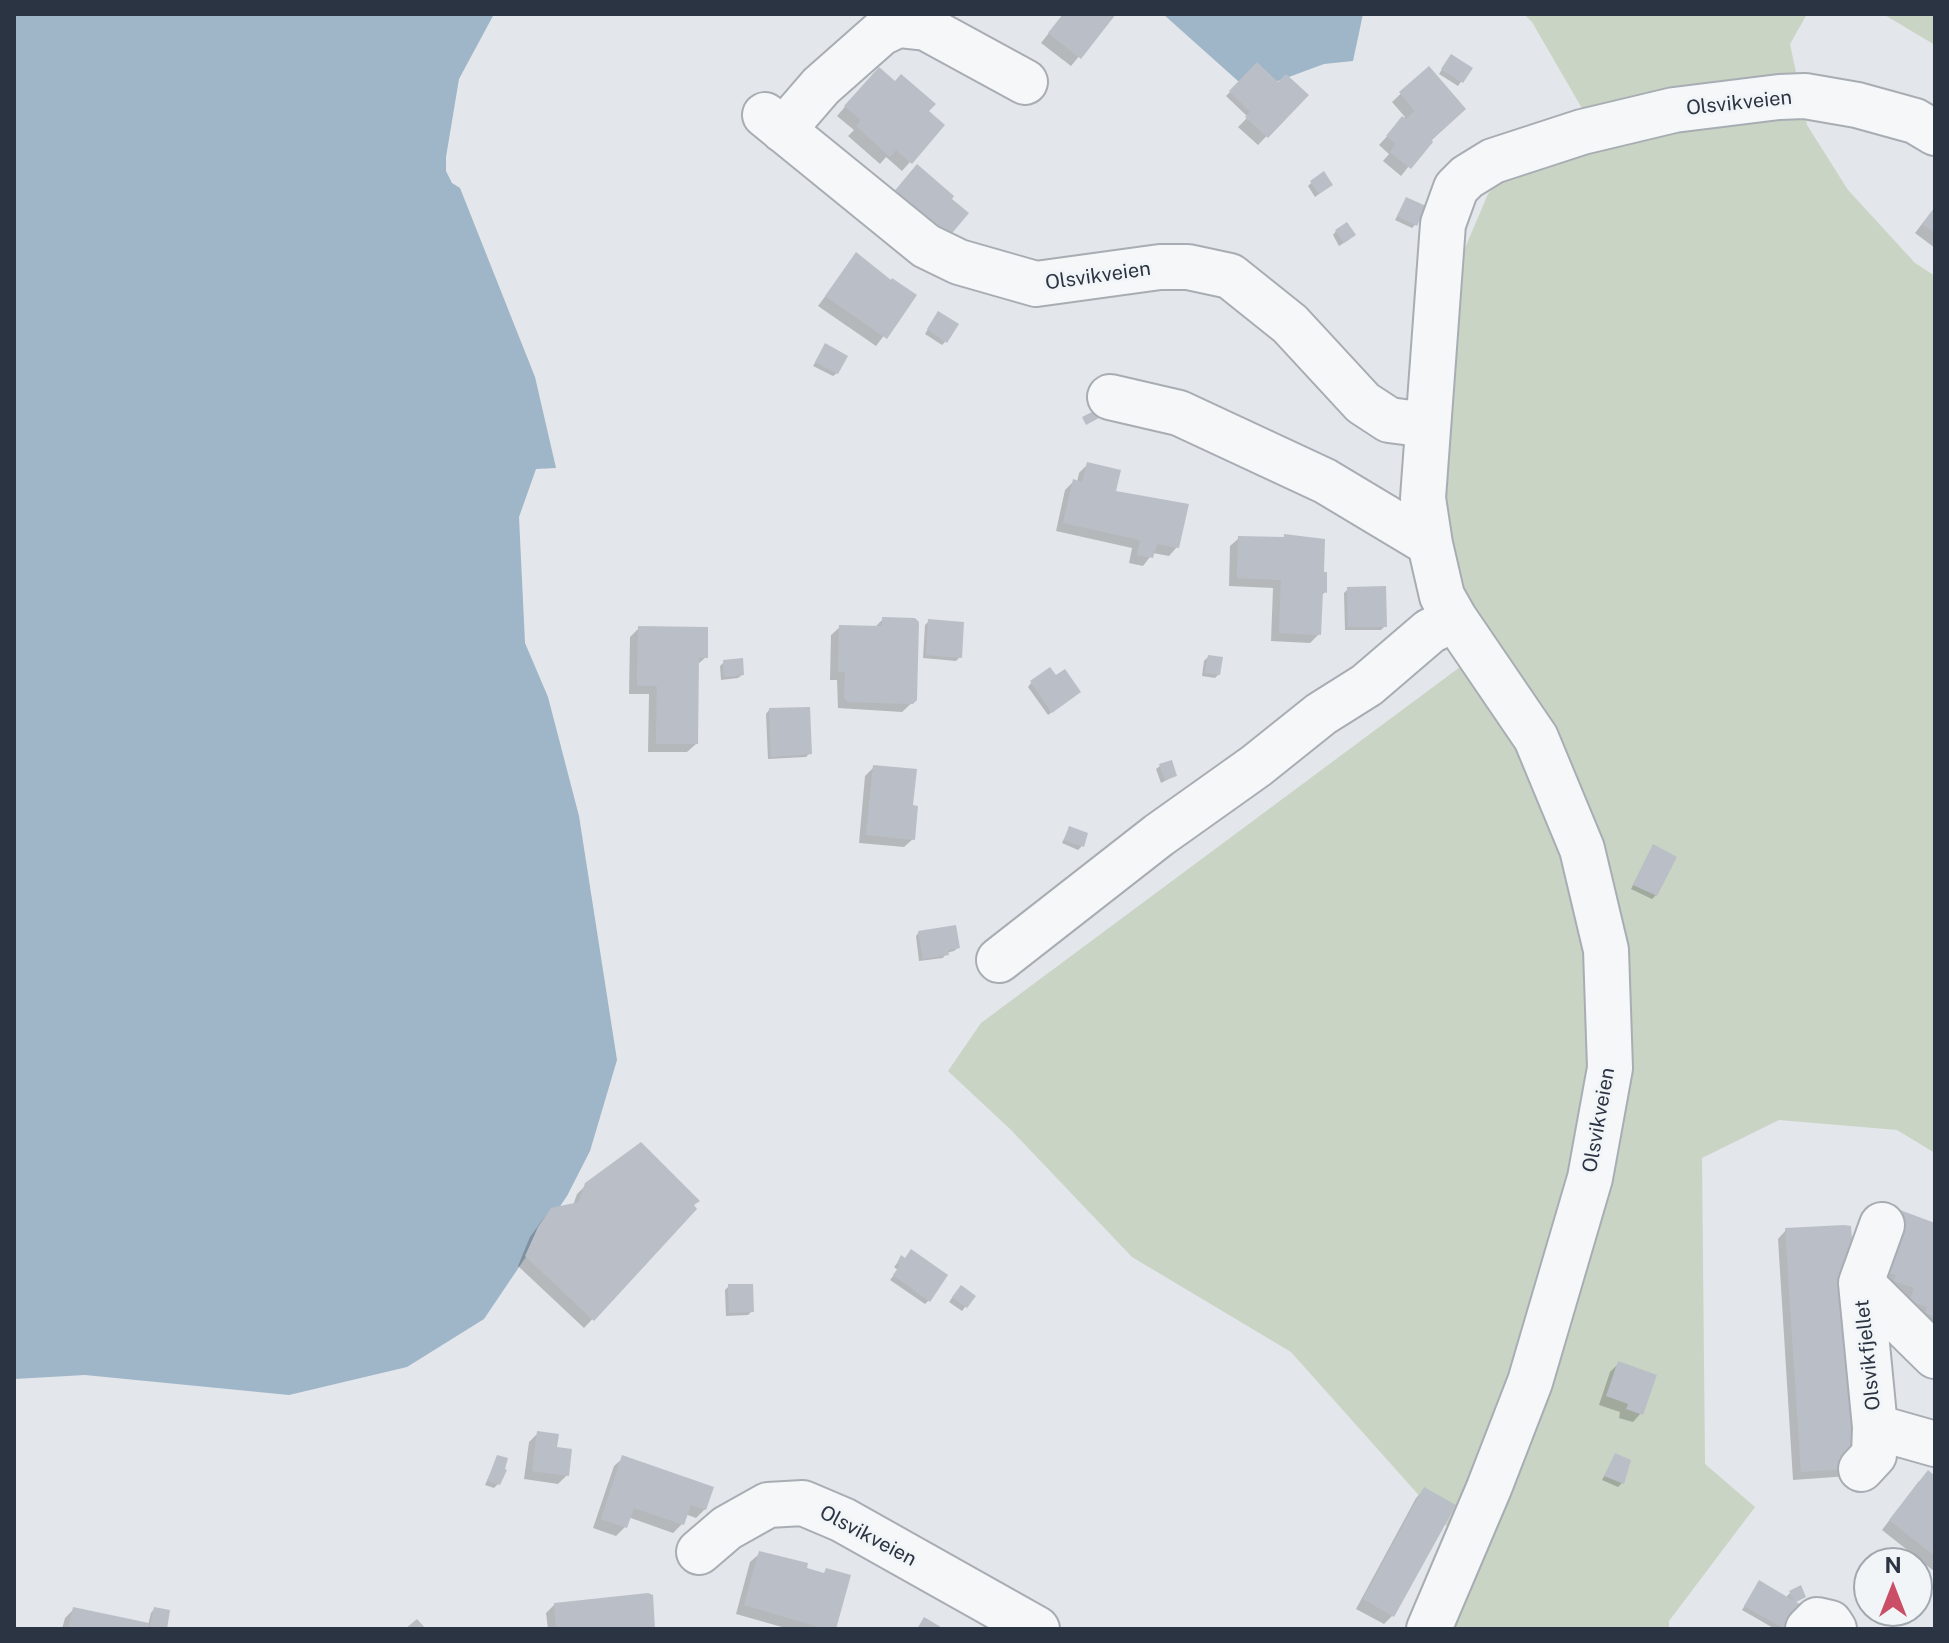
<!DOCTYPE html>
<style>
body{margin:0}
#map{position:relative;width:1949px;height:1643px;overflow:hidden;background:#e3e6ea;font-family:"Public Sans",sans-serif}
canvas{display:block}
.frame{position:absolute;inset:0;border:16px solid #2b3442;pointer-events:none}
.north{position:absolute;left:1853px;top:1547px;width:80px;height:80px;box-sizing:border-box;background:#f2f5f8;border:2px solid #a2a8af;border-radius:50%;rotate:0deg;font-size:22px;font-weight:700;line-height:32px;text-align:center;color:#2b3442}
.north::after{content:'';display:block;margin:auto;width:28px;height:36px;background:#c94e66;clip-path:polygon(50% 0,100% 100%,50% 72%,0 100%)}
</style>
<div id="map">
<canvas width="1949" height="1643"></canvas>
<div class="frame"></div>
<div class="north">N</div>
</div>
<script>
const ctx = document.querySelector('canvas').getContext('2d');
ctx.lineJoin = 'round';
function paint(path, color) {
  ctx.fillStyle = color;
  ctx.fill(path, 'evenodd');
}
function toPath(rows) {
  const path = new Path2D();
  for (const r of rows) {
    path.moveTo(r[0], r[1]);
    for (let i = 2; i < r.length; i += 2) path.lineTo(r[i], r[i + 1]);
  }
  return path;
}
function strokePath(path, color, width, dash) {
  ctx.strokeStyle = color;
  ctx.lineWidth = width;
  ctx.lineCap = dash ? 'butt' : 'round';
  ctx.setLineDash(dash || []);
  ctx.stroke(path);
}
function write(font, color, halo, rows, align = 'center') {
  ctx.font = font + ' "Public Sans",sans-serif';
  ctx.lineWidth = 6;
  ctx.setLineDash([]);
  ctx.textBaseline = 'middle';
  ctx.strokeStyle = halo;
  ctx.fillStyle = color;
  for (const [text, x, y, turn = 0] of rows) {
    ctx.save();
    ctx.translate(x, y);
    ctx.rotate((+turn || 0) * Math.PI / 180);
    ctx.textAlign = isNaN(turn) ? turn : align;
    if (halo) ctx.strokeText(text, 0, 0);
    ctx.fillText(text, 0, 0);
    ctx.restore();
  }
}
const green = toPath([
 [1524,14,1807,14,1790,44,1807,125,1848,190,1915,263,1935,276,1935,1153,1897,1130,1779,1120,1702,1158,1705,1464,1755,1507,1669,1621,1669,1629,1437,1629,1449,1529,1291,1352,1132,1257,1010,1129,948,1071,981,1023,1460,667,1474,628,1438,482,1459,262,1488,194,1524,154,1587,117,1532,22],
 [1883,14,1935,14,1935,45]
]);
const water = toPath([
 [14,14,494,14,459,79,446,157,446,171,452,183,460,188,535,377,556,468,536,469,519,517,525,643,548,697,579,816,617,1060,590,1151,567,1196,484,1319,407,1367,289,1395,85,1375,14,1379],
 [1163,14,1363,14,1353,61,1324,64,1278,81,1259,84,1238,81]
]);
const shadow = toPath([
 [1064,14,1114,14,1071,66,1041,43],
 [1448,60,1470,69,1458,86,1439,74],
 [1257,65,1278,85,1306,95,1258,145,1238,127,1248,117,1226,96],
 [1428,68,1429,141,1401,176,1383,161,1389,154,1379,145,1405,117,1392,102],
 [870,78,926,112,942,126,902,171,886,157,880,164,848,136,854,130,837,116],
 [1311,183,1327,188,1315,197,1308,186],
 [1406,199,1416,224,1412,228,1395,220],
 [1935,207,1935,248,1915,233],
 [1336,231,1350,239,1339,246,1333,235],
 [856,255,891,283,914,296,876,346,818,306],
 [935,317,946,341,942,345,925,334],
 [825,346,837,373,833,376,813,366],
 [1087,465,1114,493,1177,547,1169,556,1153,553,1143,566,1129,563,1132,548,1056,531,1065,490,1073,482,1077,482,1079,473],
 [1239,538,1325,592,1321,596,1319,634,1310,643,1271,641,1273,588,1229,586,1230,546],
 [1348,589,1385,626,1381,630,1345,630,1344,593],
 [883,619,915,700,902,712,838,708,837,680,830,680,831,635,840,627,874,628],
 [929,621,960,657,956,661,923,658,925,625],
 [639,628,706,657,697,665,696,744,687,752,648,752,649,694,629,694,630,637],
 [1208,657,1219,674,1215,678,1202,676,1204,661],
 [724,662,742,675,738,678,721,680,720,666],
 [1031,683,1075,695,1048,715,1028,687],
 [769,710,810,753,806,757,768,759,766,714],
 [1160,766,1175,776,1161,783,1156,769],
 [874,767,911,807,913,839,904,847,859,843,865,776],
 [1069,828,1082,846,1078,850,1062,843],
 [1650,851,1656,895,1652,899,1631,889],
 [919,932,958,948,954,951,946,953,943,958,919,961,916,936],
 [586,1185,693,1206,695,1209,584,1328,518,1266,530,1237,543,1219,552,1209,573,1205,577,1194],
 [1935,1225,1935,1328,1903,1310,1907,1297,1887,1290,1871,1278],
 [1786,1230,1851,1250,1844,1256,1849,1476,1793,1480,1778,1239],
 [898,1262,929,1300,925,1304,890,1280,898,1270,894,1267],
 [729,1286,752,1311,748,1315,726,1316,725,1290],
 [957,1291,973,1297,962,1311,949,1302],
 [1618,1364,1641,1413,1633,1422,1619,1418,1620,1412,1599,1405,1610,1372],
 [538,1433,555,1449,567,1475,558,1484,524,1479,529,1442],
 [1616,1455,1622,1483,1618,1487,1602,1480],
 [497,1458,498,1484,494,1488,485,1485],
 [623,1458,705,1509,696,1518,685,1514,682,1524,673,1533,628,1517,625,1527,616,1536,593,1528,614,1466],
 [1935,1478,1935,1572,1882,1530,1919,1481],
 [1424,1490,1393,1615,1384,1624,1356,1609,1416,1498],
 [759,1554,805,1570,834,1629,789,1629,736,1614,750,1562],
 [1759,1582,1785,1598,1790,1593,1804,1597,1794,1603,1797,1605,1783,1629,1775,1629,1742,1610],
 [555,1604,653,1629,548,1629,546,1613],
 [154,1609,164,1629,62,1629,65,1618,73,1610,148,1625,151,1613]
]);
const building = toPath([
 [1063,14,1116,14,1081,59,1048,33],
 [1451,54,1473,68,1463,83,1441,69],
 [1257,62,1278,82,1286,74,1309,95,1268,138,1245,117,1250,112,1229,91],
 [1429,66,1466,109,1432,140,1433,142,1411,169,1390,152,1396,144,1386,136,1402,116,1406,119,1415,111,1399,92],
 [879,67,895,81,901,74,936,104,929,111,945,125,912,164,896,150,890,157,856,126,861,120,844,106],
 [917,164,954,196,952,199,969,213,948,238,892,194],
 [1324,171,1333,185,1319,194,1310,181],
 [1406,197,1426,206,1417,226,1397,216],
 [1935,207,1935,233,1922,224],
 [1347,222,1356,235,1344,243,1335,230],
 [856,252,891,280,892,278,917,295,887,339,825,296],
 [938,311,959,324,947,343,927,329],
 [825,343,848,356,838,374,815,362],
 [1106,405,1110,412,1086,425,1082,417],
 [1087,462,1121,470,1116,491,1189,504,1179,548,1157,544,1153,558,1137,555,1140,540,1063,523,1073,479,1082,482],
 [1284,534,1325,539,1324,572,1327,572,1327,593,1323,592,1321,635,1279,633,1281,580,1237,578,1238,536,1284,537],
 [1386,586,1387,627,1348,627,1347,587],
 [882,617,915,618,919,622,917,700,913,704,848,702,844,698,845,672,838,672,839,625,882,626],
 [928,619,964,622,962,658,926,655],
 [638,626,708,627,708,658,699,658,698,744,656,744,657,686,637,686],
 [1208,655,1223,657,1220,675,1205,673],
 [743,658,744,675,724,677,723,660],
 [1050,667,1056,675,1065,669,1081,692,1052,713,1030,681],
 [810,707,812,754,771,757,769,708],
 [1172,760,1177,776,1165,780,1159,764],
 [873,765,917,769,913,805,918,806,915,840,866,835],
 [1069,826,1088,833,1084,847,1064,840],
 [1653,844,1677,857,1657,896,1633,885],
 [956,925,960,948,948,950,949,955,923,959,918,931],
 [641,1142,700,1201,694,1205,697,1209,594,1321,525,1256,538,1227,551,1208,579,1202,585,1183],
 [1900,1210,1935,1223,1935,1317,1925,1313,1927,1307,1910,1301,1914,1288,1894,1281,1896,1275,1879,1269],
 [1844,1225,1851,1226,1853,1250,1846,1251,1859,1468,1801,1472,1785,1228],
 [911,1249,948,1275,930,1302,893,1275,900,1265,897,1263,901,1255,905,1258],
 [728,1284,753,1284,754,1312,729,1313],
 [961,1285,976,1296,967,1308,952,1297],
 [1618,1361,1657,1375,1643,1415,1626,1409,1628,1404,1606,1396],
 [537,1431,559,1434,557,1447,572,1449,569,1476,532,1471],
 [1615,1453,1631,1460,1624,1484,1604,1476],
 [497,1455,508,1458,505,1469,507,1470,500,1485,487,1481],
 [622,1455,714,1487,706,1510,691,1505,684,1525,634,1508,627,1528,601,1519],
 [1928,1470,1935,1476,1935,1556,1889,1520],
 [1424,1487,1456,1505,1394,1617,1363,1599],
 [759,1551,808,1563,807,1568,824,1573,826,1568,851,1575,836,1629,825,1629,744,1605],
 [1759,1580,1794,1601,1789,1591,1801,1585,1806,1597,1796,1602,1800,1604,1785,1629,1744,1606],
 [648,1593,653,1595,655,1629,556,1629,554,1603],
 [73,1607,149,1623,148,1629,68,1629],
 [154,1607,170,1610,167,1629,150,1626],
 [924,1617,944,1629,917,1629],
 [417,1619,426,1629,405,1629]
]);
const minor = toPath([
 [765,115,926,246,959,262,1036,284,1160,267,1188,267,1230,276,1290,324,1363,403,1389,420,1427,425],
 [783,130,821,86,881,33,898,25,926,28,1025,82],
 [1110,397,1179,413,1325,481,1430,544],
 [999,960,1159,835,1256,766,1321,714,1367,685,1430,631,1455,619],
 [1861,1283,1935,1356],
 [1875,1427,1935,1444],
 [1861,1469,1874,1455,1875,1427,1861,1283,1882,1225],
 [699,1552,727,1528,768,1505,803,1503,843,1520,1037,1629],
 [1429,1629,1489,1488,1530,1382,1590,1178,1610,1068,1606,950,1582,849,1536,738,1455,619,1442,596,1430,544,1423,498,1443,224,1456,188,1467,177,1493,161,1582,132,1674,110,1779,97,1805,96,1857,105,1915,121,1935,133],
 [1808,1629,1817,1620,1830,1623,1834,1629]
]);
const streetNames = [
 ["Olsvikveien",1739,103,-6],
 ["Olsvikveien",1098,276,-8],
 ["Olsvikveien",1599,1120,-80],
 ["Olsvikfjellet",1868,1355,-96],
 ["Olsvikveien",868,1536,28]
];
paint(green, '#c9d4c4');
paint(water, '#9fb5c8');
paint(shadow, '#0003');
paint(building, '#babfc7');
strokePath(minor, '#a8adb4', 48);
strokePath(minor, '#f5f7f9', 44);
write('20px', '#2b3442', '#f2f5f8', streetNames);
</script>
